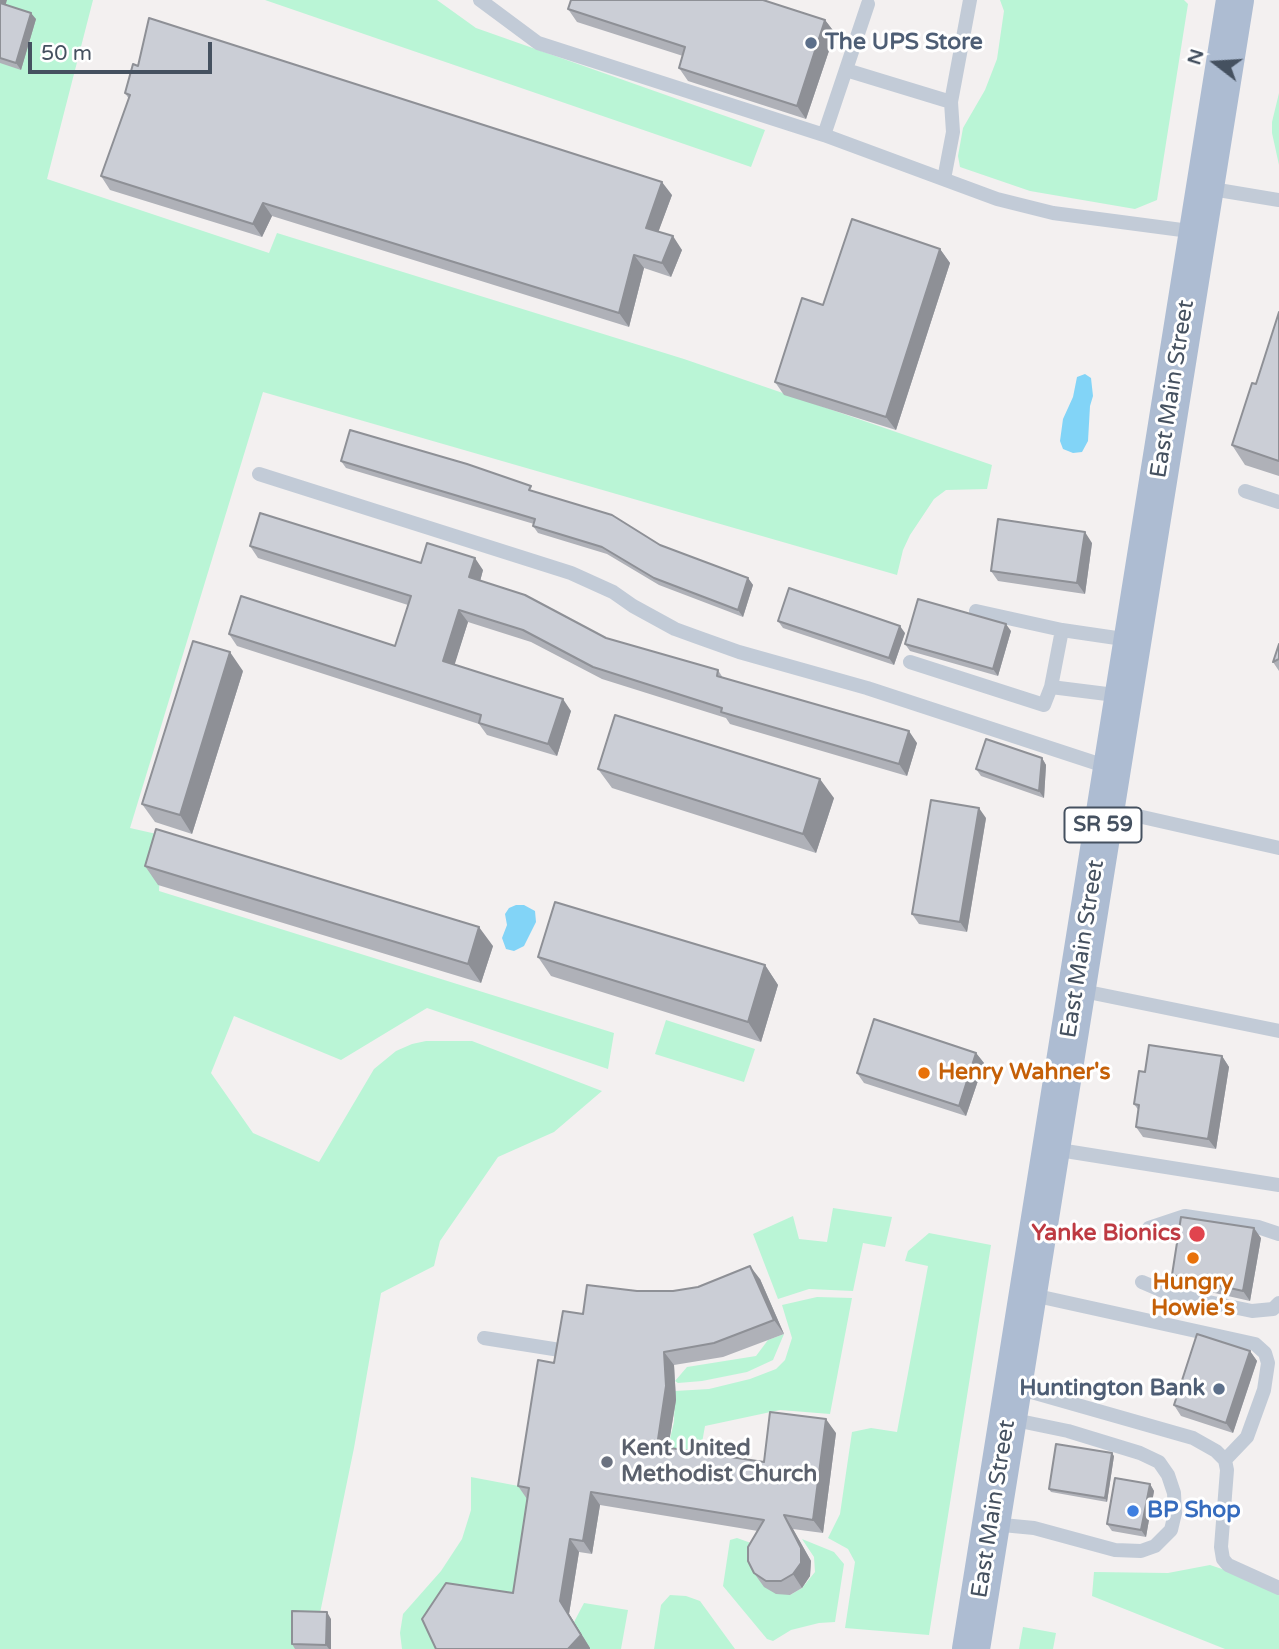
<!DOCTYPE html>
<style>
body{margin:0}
#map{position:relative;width:1279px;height:1649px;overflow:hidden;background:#f3f0f0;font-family:"Varela Round",sans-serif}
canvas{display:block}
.north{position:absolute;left:1181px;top:28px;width:70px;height:70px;-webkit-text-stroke:5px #fff;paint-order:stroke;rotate:287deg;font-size:19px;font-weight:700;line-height:28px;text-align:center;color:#455160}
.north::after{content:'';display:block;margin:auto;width:24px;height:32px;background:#455160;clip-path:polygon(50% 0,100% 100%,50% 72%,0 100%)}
.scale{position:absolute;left:28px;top:42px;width:184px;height:32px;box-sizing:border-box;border:4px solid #455160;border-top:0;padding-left:9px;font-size:21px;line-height:24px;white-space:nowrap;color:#455160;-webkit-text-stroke:5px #fff;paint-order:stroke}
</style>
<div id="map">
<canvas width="1279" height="1649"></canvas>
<div class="north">N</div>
<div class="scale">50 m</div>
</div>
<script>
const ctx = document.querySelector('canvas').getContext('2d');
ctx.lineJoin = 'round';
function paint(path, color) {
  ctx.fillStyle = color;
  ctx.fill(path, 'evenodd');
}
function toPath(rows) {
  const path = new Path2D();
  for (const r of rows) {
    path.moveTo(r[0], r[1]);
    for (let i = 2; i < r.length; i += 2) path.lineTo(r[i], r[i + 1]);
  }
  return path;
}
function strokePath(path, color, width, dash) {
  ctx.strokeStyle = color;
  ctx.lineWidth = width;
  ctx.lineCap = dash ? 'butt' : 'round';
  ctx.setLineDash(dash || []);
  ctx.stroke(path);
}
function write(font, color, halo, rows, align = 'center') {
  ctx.font = font + ' "Varela Round",sans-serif';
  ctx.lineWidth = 6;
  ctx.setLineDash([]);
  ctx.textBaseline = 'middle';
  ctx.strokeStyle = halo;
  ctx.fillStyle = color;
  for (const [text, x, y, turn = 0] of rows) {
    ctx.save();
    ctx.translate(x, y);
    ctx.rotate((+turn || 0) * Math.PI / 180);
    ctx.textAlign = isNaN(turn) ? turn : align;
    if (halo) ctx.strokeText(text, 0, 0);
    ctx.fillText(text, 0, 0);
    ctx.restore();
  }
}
const green = toPath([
 [0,0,93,0,47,179,269,253,277,233,684,359,992,465,987,489,946,490,934,499,910,535,903,550,897,575,263,392,130,828,161,835,159,891,614,1033,608,1069,427,1008,341,1060,234,1016,211,1073,253,1133,319,1162,374,1069,396,1051,412,1044,426,1041,472,1041,602,1091,554,1132,498,1157,440,1241,434,1266,381,1293,354,1448,319,1618,296,1649,0,1649],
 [265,0,437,0,476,28,765,130,751,167],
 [1000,0,1184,0,1188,4,1157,200,1135,209,1030,191,960,167,958,156,963,128,985,90,997,59,1004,11],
 [1279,93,1279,165,1272,133,1272,122],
 [666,1020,755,1049,744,1082,655,1054],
 [833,1208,892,1217,885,1247,863,1243,853,1291,809,1289,778,1299,753,1234,793,1216,799,1239,827,1242],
 [929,1233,991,1245,929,1635,845,1628,855,1562,848,1549,828,1538,840,1514,852,1432,871,1428,897,1432,928,1266,905,1261,908,1251],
 [817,1297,852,1298,830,1414,780,1410,705,1426,698,1465,662,1459,669,1443,674,1422,675,1391,709,1389,750,1379,776,1369,785,1360,792,1338,782,1305],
 [784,1334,773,1360,747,1372,702,1381,678,1383,675,1381,687,1367,756,1356,768,1340],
 [471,1477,529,1488,522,1607,439,1649,402,1649,400,1633,403,1614,441,1571,462,1539,471,1510],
 [737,1538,765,1548,790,1595,802,1588,815,1572,814,1557,802,1539,834,1552,844,1564,835,1622,819,1623,791,1630,773,1641,767,1639,723,1586,730,1540],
 [1210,1565,1279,1588,1279,1649,1225,1649,1092,1596,1094,1572,1168,1573],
 [670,1595,686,1596,700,1601,735,1649,654,1649,661,1605],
 [584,1603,628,1610,621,1649,589,1649,574,1622],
 [1023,1627,1056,1633,1053,1649,1019,1649]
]);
const water = toPath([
 [1085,374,1091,378,1093,396,1090,406,1088,441,1082,452,1073,453,1063,449,1060,441,1063,419,1073,397,1077,377],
 [516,905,524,905,535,911,536,922,524,946,514,951,506,949,502,938,507,925,505,914,509,908]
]);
const lane = toPath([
 [480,0,538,43,824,135,997,199,1053,213,1197,232],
 [846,70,951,102],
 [824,135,868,4],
 [944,179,953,132,951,102,970,0],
 [1206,188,1279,200],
 [259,474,571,573,613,592,633,606,675,629,697,637,739,652,867,688,1111,768],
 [1245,491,1279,502],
 [976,611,1062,630,1051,687],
 [1062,630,1130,640],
 [910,662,1044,705,1051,687,1123,696],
 [1107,809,1279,848],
 [1078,990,1279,1031],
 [1053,1149,1279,1185],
 [1149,1228,1185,1216,1258,1227,1279,1234],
 [1142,1282,1170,1294,1252,1311,1273,1309,1279,1303],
 [1028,1294,1255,1344,1265,1353,1268,1363,1264,1390,1247,1437,1225,1460],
 [484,1338,560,1350],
 [1014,1387,1193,1438,1216,1451,1225,1460,1227,1470,1221,1547,1223,1559,1228,1565,1279,1588],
 [992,1524,1034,1528,1115,1550,1141,1551,1155,1546,1171,1530,1175,1513,1174,1493,1168,1475,1159,1462,1140,1453,1068,1431,1010,1419]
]);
const primary = toPath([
 [971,1649,1235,0]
]);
const wall = toPath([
 [0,0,6,5,36,19,21,70,0,63],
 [568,9,825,20,835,33,806,119,688,81,679,68,683,56,577,22],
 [125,93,672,195,658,232,682,250,671,277,644,268,629,327,272,216,262,237,110,190,101,176,129,99],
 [940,249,950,263,896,430,784,395,775,382,823,305],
 [1279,312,1279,476,1245,465,1232,445,1256,384],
 [341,461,535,492,660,545,748,578,753,585,743,617,659,585,607,554,538,533,533,526,534,524,346,468],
 [1092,543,1085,594,998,581,991,571],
 [250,546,421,563,483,570,480,581,606,638,718,670,723,678,917,743,907,776,730,724,726,718,602,679,531,642,468,622,454,665,571,711,557,756,487,735,479,724,237,646,229,634,395,646,408,605,258,558],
 [778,621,905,633,894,665,783,628],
 [1011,631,998,676,910,651,905,644],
 [1279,644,1279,671,1273,662],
 [243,671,192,834,155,822,142,804],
 [1042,758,1046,765,1044,798,981,776,976,769],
 [598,769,834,798,816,853,612,788],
 [986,818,967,932,919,924,912,914],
 [145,866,493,946,481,983,158,885],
 [538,957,765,965,778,985,761,1042,551,976],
 [976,1053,984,1063,966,1116,864,1083,857,1073],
 [1222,1056,1229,1067,1216,1149,1143,1137,1136,1127,1139,1111,1134,1104,1145,1072],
 [1261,1238,1250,1301,1179,1285,1172,1275],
 [760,1279,784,1334,723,1357,674,1365,676,1400,668,1448,764,1462,836,1433,823,1533,793,1529,811,1561,810,1576,802,1588,790,1595,776,1594,764,1587,754,1573,758,1531,600,1505,592,1554,579,1552,569,1614,590,1648,590,1649,436,1649,513,1593,527,1499,518,1486,554,1363,583,1314,637,1291,673,1291],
 [1250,1351,1257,1361,1233,1433,1181,1416,1174,1405],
 [1114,1456,1107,1502,1051,1492,1049,1489],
 [1150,1484,1154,1491,1146,1537,1112,1531,1107,1524],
 [331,1619,331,1649,295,1649,292,1644]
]);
const shadedWall = toPath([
 [0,0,7,0,4,10,0,4],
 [31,13,36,19,21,70,16,63],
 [825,20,835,33,806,119,797,106],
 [662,182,672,195,655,241,646,228],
 [263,203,272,216,262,237,253,224],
 [673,236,682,250,671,277,662,263],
 [940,249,950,263,896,430,886,417],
 [634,255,644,268,629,327,619,313],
 [1085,532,1092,543,1085,594,1077,583],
 [475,558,483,570,478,589,469,577],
 [748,578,753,585,743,617,738,610],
 [459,610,468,622,452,673,443,661],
 [1006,624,1011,631,998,676,993,669],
 [900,626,905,633,894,665,889,658],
 [230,652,243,671,192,834,180,815],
 [563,699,571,711,557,756,548,744],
 [909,731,917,743,907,776,899,764],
 [1042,758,1046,765,1044,798,1039,791],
 [820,779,834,798,816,853,803,834],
 [979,808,986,818,967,932,960,922],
 [479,927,493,946,481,983,468,964],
 [765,965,778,985,761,1042,748,1022],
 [976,1053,984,1063,966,1116,959,1106],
 [1222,1056,1229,1067,1216,1149,1208,1139],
 [1254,1228,1261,1238,1250,1301,1243,1291],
 [750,1266,760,1279,784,1334,774,1320],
 [1250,1351,1257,1361,1233,1433,1226,1423],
 [664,1352,674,1365,676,1400,666,1460,657,1446],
 [826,1419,836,1433,823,1533,813,1520],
 [1112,1453,1114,1456,1107,1502,1105,1498],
 [1150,1484,1154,1491,1146,1537,1141,1530],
 [591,1492,600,1505,592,1554,583,1541],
 [784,1515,793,1529,811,1561,810,1576,802,1588,793,1574],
 [570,1539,579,1552,569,1614,590,1648,590,1649,568,1649,560,1601],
 [327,1612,331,1619,331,1649,329,1649,326,1645]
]);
const building = toPath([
 [571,0,763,0,825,20,797,106,679,68,685,47,568,9,571,0],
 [0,3,31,13,16,63,0,58,0,3],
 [149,18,662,182,646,228,673,236,662,263,634,255,619,313,263,203,253,224,101,176,130,95,125,93,133,64,138,66,149,18],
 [852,219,940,249,886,417,775,382,802,298,823,305,852,219],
 [1279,312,1279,461,1232,445,1252,383,1256,384,1279,312],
 [350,430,467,464,531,486,529,490,612,515,660,545,748,578,738,610,654,578,602,547,533,526,535,519,341,461,350,430],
 [260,513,421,563,427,543,475,558,469,577,525,595,606,638,718,670,717,676,909,731,899,764,721,712,722,708,593,667,523,630,459,610,443,661,563,699,548,744,479,723,481,715,229,634,241,596,395,646,411,596,250,546,260,513],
 [998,519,1085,532,1077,583,991,571,998,519],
 [789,588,900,626,889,658,778,621,789,588],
 [918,599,1006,624,993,669,905,644,918,599],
 [193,641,230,652,180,815,142,804,193,641],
 [1279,644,1279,659,1273,662,1279,644],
 [615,715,820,779,803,834,598,769,615,715],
 [986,739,1042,758,1039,791,976,769,986,739],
 [931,800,979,808,960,922,912,914,931,800],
 [156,829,479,927,468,964,145,866,156,829],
 [555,902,765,965,748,1022,538,957,555,902],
 [874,1019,976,1053,959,1106,857,1073,874,1019],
 [1149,1045,1222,1056,1208,1139,1136,1127,1139,1105,1134,1104,1139,1071,1145,1072,1149,1045],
 [1181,1217,1254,1228,1243,1291,1172,1275,1181,1217],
 [750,1266,774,1320,714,1343,664,1352,666,1386,657,1446,764,1462,770,1412,826,1419,813,1520,784,1515,801,1548,801,1563,793,1574,781,1581,766,1581,754,1573,748,1561,748,1547,764,1520,591,1492,583,1541,570,1539,560,1601,581,1635,568,1649,436,1649,422,1619,446,1583,513,1593,529,1488,518,1486,538,1360,554,1363,563,1311,583,1314,587,1285,637,1291,673,1291,698,1287,750,1266],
 [1197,1334,1250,1351,1226,1423,1174,1405,1197,1334],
 [1056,1444,1112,1453,1105,1498,1049,1489,1056,1444],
 [1115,1478,1150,1484,1141,1530,1107,1524,1115,1478],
 [292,1611,327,1612,326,1645,292,1644,292,1611]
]);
const markers = [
 [811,43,7,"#5c6f8a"],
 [924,1073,7,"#e8710a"],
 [1197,1234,9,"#e0444e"],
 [1193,1258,7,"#e8710a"],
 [1219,1389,7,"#5c6f8a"],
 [607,1462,7,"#6b7280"],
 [1133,1511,7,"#3f7fe0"]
];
const shields = [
 [1103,825,77]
];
const shieldNames = [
 ["SR 59",1103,825]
];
const serviceNames = [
 ["The UPS Store",825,43],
 ["Huntington Bank",1205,1389,"right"]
];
const streetNames = [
 ["East Main Street",1173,389,-81],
 ["East Main Street",1083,949,-81],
 ["East Main Street",994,1509,-81]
];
const foodNames = [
 ["Henry Wahner's",938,1073],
 ["Hungry",1193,1283,"center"],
 ["Howie's",1193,1309,"center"]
];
const healthNames = [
 ["Yanke Bionics",1181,1234]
];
const worshipNames = [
 ["Kent United",621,1449],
 ["Methodist Church",621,1475]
];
const shopNames = [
 ["BP Shop",1147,1511]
];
paint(green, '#baf5d6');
paint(water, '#82d4f7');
strokePath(lane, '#c2cbd7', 14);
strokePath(primary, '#adbcd2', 38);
paint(wall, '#afb1b8');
paint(shadedWall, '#8e9096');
paint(building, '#cbced6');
strokePath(building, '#8e9096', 2);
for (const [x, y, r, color] of markers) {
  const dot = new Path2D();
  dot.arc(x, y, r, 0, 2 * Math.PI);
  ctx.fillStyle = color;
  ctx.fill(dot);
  strokePath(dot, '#fff', 2.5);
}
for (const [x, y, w] of shields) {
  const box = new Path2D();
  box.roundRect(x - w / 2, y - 17.5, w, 35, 5);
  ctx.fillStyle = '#fff';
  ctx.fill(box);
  strokePath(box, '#455160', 2);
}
write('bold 21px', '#455160', null, shieldNames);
write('bold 23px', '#4e5e75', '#fff', serviceNames, 'left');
write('23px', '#455160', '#fff', streetNames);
write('bold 23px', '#c56008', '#fff', foodNames, 'left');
write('bold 23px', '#be3a42', '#fff', healthNames, 'right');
write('bold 23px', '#5b616d', '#fff', worshipNames, 'left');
write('bold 23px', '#366cbe', '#fff', shopNames, 'left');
</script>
